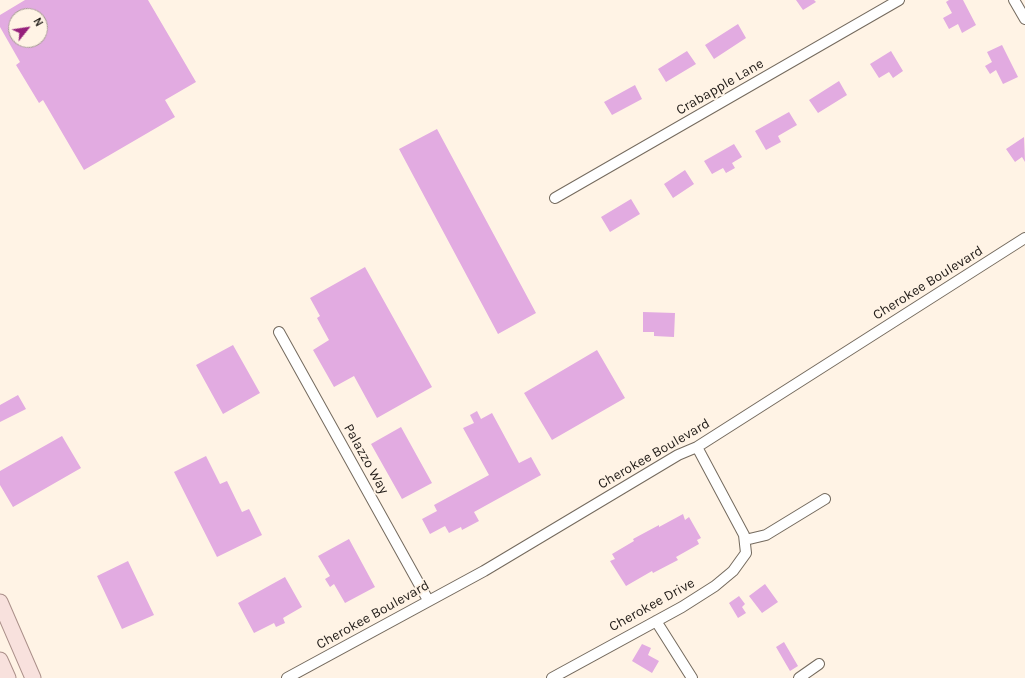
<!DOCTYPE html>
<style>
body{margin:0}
#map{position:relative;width:1025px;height:678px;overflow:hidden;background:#fff3e5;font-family:Karla,sans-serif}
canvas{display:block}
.north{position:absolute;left:8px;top:8px;width:40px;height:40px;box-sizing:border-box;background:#fff3e5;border:1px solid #a69d93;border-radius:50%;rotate:60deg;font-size:11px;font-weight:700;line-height:16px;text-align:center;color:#211c18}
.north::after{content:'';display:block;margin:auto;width:14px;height:18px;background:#951f7b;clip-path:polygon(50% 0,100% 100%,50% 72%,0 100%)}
</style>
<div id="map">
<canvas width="1025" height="678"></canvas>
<div class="north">N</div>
</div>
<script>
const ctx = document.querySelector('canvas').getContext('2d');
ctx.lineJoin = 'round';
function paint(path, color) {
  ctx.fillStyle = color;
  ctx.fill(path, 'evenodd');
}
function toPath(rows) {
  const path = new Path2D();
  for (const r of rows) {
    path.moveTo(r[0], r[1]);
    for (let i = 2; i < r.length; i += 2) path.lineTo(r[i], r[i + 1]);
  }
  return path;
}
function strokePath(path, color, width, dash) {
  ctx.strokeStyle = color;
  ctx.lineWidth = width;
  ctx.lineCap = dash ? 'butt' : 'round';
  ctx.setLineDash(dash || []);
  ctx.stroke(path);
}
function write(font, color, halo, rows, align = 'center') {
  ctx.font = font + ' Karla,sans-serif';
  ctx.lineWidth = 4;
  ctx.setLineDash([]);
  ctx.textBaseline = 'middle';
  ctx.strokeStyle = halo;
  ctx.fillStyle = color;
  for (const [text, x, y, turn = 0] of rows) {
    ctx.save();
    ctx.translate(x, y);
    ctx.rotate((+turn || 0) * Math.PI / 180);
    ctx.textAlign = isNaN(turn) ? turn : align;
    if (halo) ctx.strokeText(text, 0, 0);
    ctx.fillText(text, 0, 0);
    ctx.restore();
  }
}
const building = toPath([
 [25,0,148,0,196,82,165,100,175,117,84,170,43,100,39,103,16,65,20,62,0,27,0,15],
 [16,16,40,16,40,40,16,40],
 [796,0,814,0,816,2,803,10],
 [949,0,963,0,976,25,962,33,958,24,949,29,943,18,952,13,946,2],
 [738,24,746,38,714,59,705,45],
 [1002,45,1018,77,1003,84,996,70,990,74,985,66,992,62,987,52],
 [687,51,696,64,666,82,658,69],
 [891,51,903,71,893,78,889,72,879,78,870,64],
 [839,81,847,95,818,113,809,100],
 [635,85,642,99,612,115,604,102],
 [789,112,797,125,778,136,781,142,766,150,755,131],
 [437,129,536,313,498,334,399,149],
 [1024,137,1025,162,1022,157,1015,162,1006,149],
 [734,144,742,157,732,163,735,168,726,173,723,168,712,174,704,161],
 [685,170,694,184,673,198,664,184],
 [631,199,640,214,610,232,601,217],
 [365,267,432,387,377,418,354,376,334,387,313,350,329,340,317,318,320,316,310,298],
 [643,312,675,313,674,337,654,336,654,332,643,332],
 [233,345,260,393,223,414,196,365],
 [597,350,625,398,552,440,524,393],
 [18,395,26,409,0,422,0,405],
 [477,411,481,419,492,413,519,463,531,457,541,475,474,512,479,521,462,530,461,527,449,533,445,526,430,534,422,519,437,511,434,505,489,475,463,428,474,423,470,415],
 [401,427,432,483,402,499,371,444],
 [62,436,81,468,13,507,0,485,0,471],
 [206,456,220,484,227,481,242,512,249,509,262,535,217,557,174,472],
 [683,514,685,520,689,517,701,538,697,540,699,544,676,557,678,560,653,573,652,571,626,586,610,561,615,559,612,554,634,541,633,539,659,525,659,527],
 [349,539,375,587,345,603,334,584,330,587,325,579,330,576,318,556],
 [128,561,154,615,122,629,97,576],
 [285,577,302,607,283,618,285,623,276,627,274,623,254,633,238,603],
 [765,584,778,602,762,613,749,596],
 [739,596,745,604,742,607,746,613,738,618,729,603],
 [784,642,798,666,790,671,776,647],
 [642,644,651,648,648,655,659,661,652,673,632,661]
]);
const minor = toPath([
 [1014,0,1025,19],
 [555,198,899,0],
 [279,332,428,600],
 [745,540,766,535,825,499],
 [656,621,692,678],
 [287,678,484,571,678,455,697,447,1025,238],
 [552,678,682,607,715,586,733,571,746,553,744,535,697,447],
 [799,678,819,664]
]);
const primary = toPath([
 [0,602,33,678],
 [0,660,8,678]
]);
const streetNames = [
 ["Crabapple Lane",720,87,-30],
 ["Cherokee Boulevard",928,283,-32],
 ["Cherokee Boulevard",654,454,-30],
 ["Palazzo Way",366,459,61],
 ["Cherokee Drive",652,605,-29],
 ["Cherokee Boulevard",373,615,-29]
];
paint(building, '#e2abe1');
strokePath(minor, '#746a5e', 12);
strokePath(primary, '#aa8f89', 17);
strokePath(minor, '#fff', 10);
strokePath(primary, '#f8e1dd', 15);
write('14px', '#211c18', '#fff3e5', streetNames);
</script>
